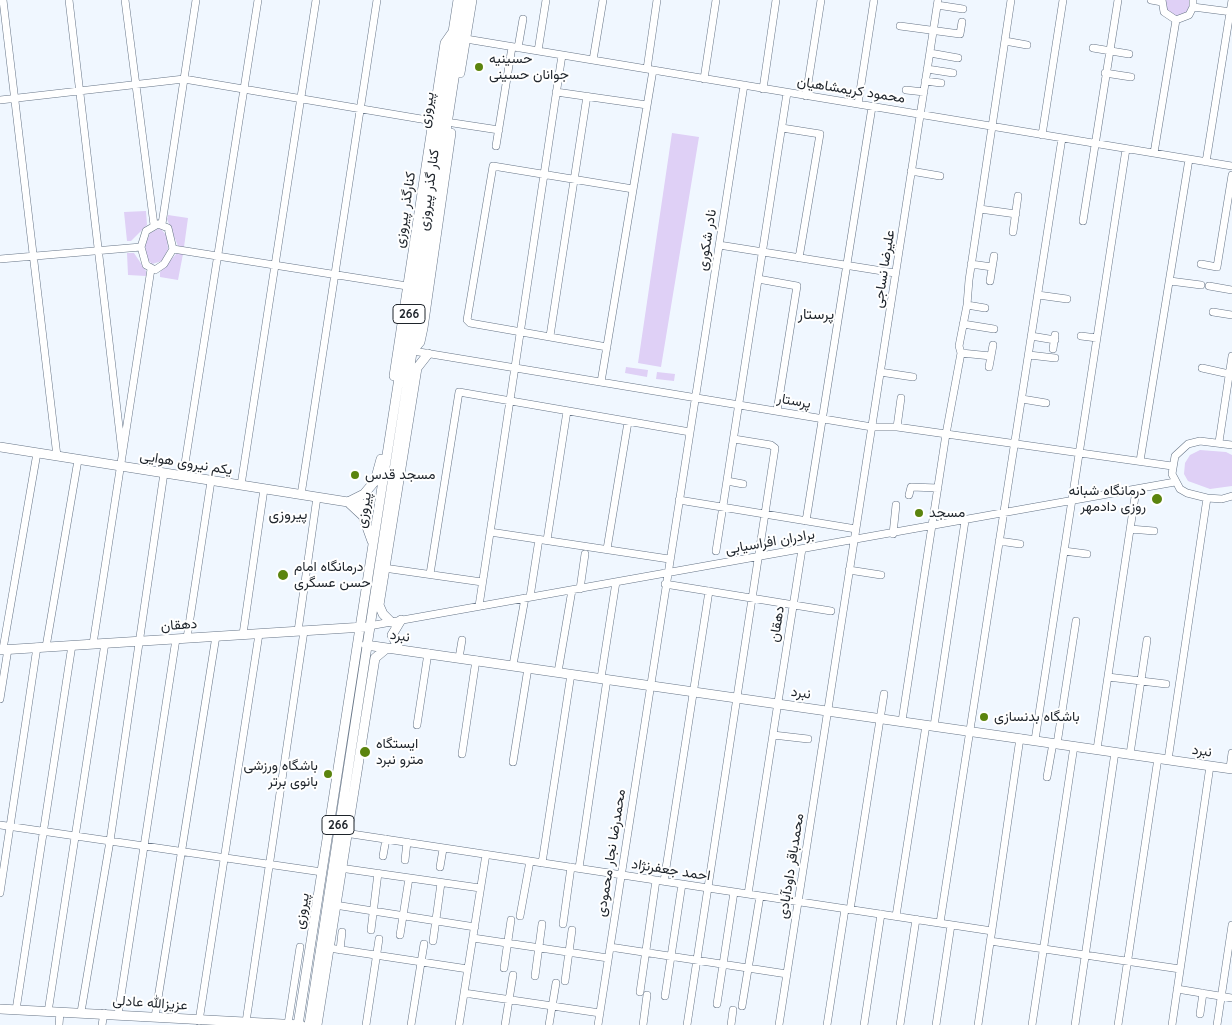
<!DOCTYPE html>
<meta charset="utf-8">
<style>
body{margin:0}
canvas{display:block;background:#f0f7ff}
</style>
<canvas width="1232" height="1025"></canvas>
<script>
const ctx = document.querySelector('canvas').getContext('2d');
ctx.lineJoin = 'round';
function paint(path, color) {
  ctx.fillStyle = color;
  ctx.fill(path, 'evenodd');
}
function toPath(rows) {
  const path = new Path2D();
  for (const r of rows) {
    path.moveTo(r[0], r[1]);
    for (let i = 2; i < r.length; i += 2) path.lineTo(r[i], r[i + 1]);
  }
  return path;
}
function strokePath(path, color, width, dash) {
  ctx.strokeStyle = color;
  ctx.lineWidth = width;
  ctx.lineCap = dash ? 'butt' : 'round';
  ctx.setLineDash(dash || []);
  ctx.stroke(path);
}
function write(font, color, halo, rows, align = 'center') {
  ctx.font = font + ' Quicksand,Vazirmatn,sans-serif';
  ctx.lineWidth = 4;
  ctx.setLineDash([]);
  ctx.textBaseline = 'middle';
  ctx.strokeStyle = halo;
  ctx.fillStyle = color;
  for (const [text, x, y, turn = 0] of rows) {
    ctx.save();
    ctx.translate(x, y);
    ctx.rotate((+turn || 0) * Math.PI / 180);
    ctx.textAlign = isNaN(turn) ? turn : align;
    if (halo) ctx.strokeText(text, 0, 0);
    ctx.fillText(text, 0, 0);
    ctx.restore();
  }
}
const green = toPath([
 [1165,0,1191,0,1191,5,1187,13,1179,17,1167,13],
 [672,133,699,137,661,367,638,363],
 [146,211,147,225,131,241,127,241,124,212],
 [168,215,188,218,184,247,178,246,167,219],
 [160,228,167,236,168,249,162,261,152,264,147,259,145,246,150,233],
 [127,253,134,253,146,271,146,276,128,275],
 [177,253,183,254,178,280,160,277,160,272],
 [626,367,648,370,647,377,625,373],
 [657,372,675,374,674,381,656,379],
 [1200,450,1226,452,1232,455,1232,486,1210,489,1188,481,1184,474,1185,463,1190,455]
]);
const minor = toPath([
 [3,0,57,456],
 [69,0,122,452],
 [125,0,154,225],
 [1151,0,1162,2],
 [1162,0,1164,12,1176,20,1189,15,1193,7,1193,0],
 [937,5,963,9],
 [1193,7,1232,12],
 [900,26,960,34,962,22],
 [466,39,1232,166],
 [1005,41,1027,45],
 [518,48,523,19],
 [1093,48,1129,54],
 [538,51,546,0],
 [930,53,958,58],
 [593,60,603,0],
 [647,69,657,0],
 [927,69,953,73],
 [1105,73,1131,77],
 [704,79,716,0],
 [925,81,941,83],
 [763,89,776,0],
 [906,90,924,92],
 [556,92,647,105],
 [806,96,821,0],
 [0,100,184,79,433,121],
 [858,104,874,0],
 [453,123,499,130],
 [782,128,820,134,799,258],
 [1042,135,1063,0],
 [496,146,512,47],
 [1154,153,1176,20],
 [1206,162,1232,0],
 [911,171,940,176],
 [980,209,1016,214],
 [1083,221,1118,0],
 [158,224,168,228,173,249,164,264,155,270,146,265,141,247,146,231,158,224],
 [162,224,196,0],
 [1013,232,1018,196],
 [719,245,895,273],
 [173,249,407,286],
 [0,259,141,247],
 [971,264,992,267],
 [1201,264,1217,267,1232,175],
 [758,279,797,286,777,411],
 [990,281,994,256],
 [1170,281,1201,285],
 [1209,286,1232,290],
 [1038,295,1067,299],
 [967,305,985,308],
 [1213,312,1232,315],
 [963,324,994,329],
 [550,336,587,96],
 [1031,336,1055,340],
 [1081,336,1097,338],
 [607,347,470,323,467,320,493,166,633,189],
 [1053,349,1055,335],
 [413,351,872,427,897,427,1172,466],
 [961,353,991,356],
 [1029,355,1055,358],
 [989,367,993,345],
 [1202,368,1229,374],
 [880,372,913,377],
 [601,382,653,70],
 [1022,399,1046,403],
 [897,427,901,398],
 [1219,442,1232,356],
 [1232,445,1200,441,1188,444,1175,456,1172,474,1180,489,1187,493,1207,498,1222,499,1232,496],
 [1140,461,1189,159],
 [183,476,258,0],
 [727,481,743,484],
 [241,485,316,0],
 [301,495,377,0],
 [909,495,911,487,938,488],
 [679,500,856,529],
 [806,521,872,107],
 [1130,529,1154,531],
 [490,532,669,559],
 [893,534,896,505],
 [547,540,567,411],
 [999,541,1020,544],
 [607,549,628,422],
 [716,551,787,93],
 [1064,551,1087,554],
 [384,568,482,582],
 [849,570,881,575],
 [430,574,459,392,690,432],
 [665,584,831,611],
 [580,589,585,554],
 [530,597,539,539],
 [479,606,562,55],
 [369,626,1175,482],
 [298,631,317,497],
 [243,634,264,489],
 [187,638,211,481],
 [93,644,151,269],
 [46,647,78,460],
 [3,649,37,453],
 [459,658,462,640],
 [513,665,525,598],
 [558,672,572,590],
 [1108,677,1166,684],
 [601,678,616,582],
 [0,699,8,649],
 [902,721,946,434,961,353,959,346,967,305,969,280,1011,0],
 [417,725,428,653],
 [934,726,965,521],
 [773,735,808,739],
 [1035,740,1126,149],
 [1057,744,1076,621],
 [1097,749,1136,490],
 [462,754,476,660],
 [1130,754,1147,640],
 [1168,760,1207,498],
 [513,762,528,668],
 [1230,768,1232,753],
 [1047,777,1053,743],
 [0,825,322,872],
 [345,833,992,931],
 [383,856,386,839],
 [405,860,407,842],
 [542,863,571,674],
 [440,867,443,849],
 [340,868,480,888],
 [579,868,607,679],
 [664,881,709,591],
 [0,893,37,647],
 [748,894,802,549],
 [335,905,475,927],
 [850,910,884,694],
 [520,916,530,861],
 [896,916,926,725],
 [940,923,1062,138],
 [563,924,571,867],
 [371,930,378,873],
 [400,935,409,878],
 [473,938,608,958],
 [433,941,441,883],
 [990,941,1180,969],
 [610,947,787,974],
 [329,948,468,969],
 [340,950,342,932],
 [504,968,511,920],
 [535,976,542,924],
 [565,981,572,930],
 [1177,989,1232,998],
 [640,992,656,880],
 [464,993,600,1013],
 [665,996,682,884],
 [717,1004,734,892],
 [742,1006,760,896],
 [16,1010,72,645],
 [48,1012,105,643],
 [81,1012,110,841,164,473],
 [1200,1014,1203,993],
 [118,1015,176,639],
 [155,1017,216,636],
 [199,1021,259,634],
 [246,1022,304,631],
 [288,1024,300,947],
 [59,1025,60,1012],
 [102,1025,104,1013],
 [366,1025,379,939],
 [411,1025,424,944],
 [459,1025,486,854],
 [505,1025,513,975],
 [549,1025,556,983],
 [598,1025,744,85],
 [643,1025,647,995],
 [687,1025,775,448,771,445,734,439],
 [731,1025,733,1010],
 [779,1025,938,0],
 [827,1025,845,909],
 [864,1025,881,914],
 [900,1025,916,919],
 [936,1025,951,925],
 [978,1025,1020,738],
 [1032,1025,1074,746],
 [1075,1025,1115,752],
 [1118,1025,1158,758],
 [1172,1025,1210,766],
 [1217,1025,1232,925]
]);
const major = toPath([
 [460,73,472,0],
 [413,350,420,342,423,328,451,133],
 [394,376,445,43,452,33],
 [0,447,367,505],
 [348,502,364,494,375,481,381,459],
 [348,502,363,516,372,541],
 [391,622,383,614,379,605,417,368,428,354],
 [366,645,1232,769],
 [399,649,392,635,401,620],
 [0,650,364,627],
 [0,1009,301,1025],
 [298,1025,458,0],
 [309,1025,466,0],
 [317,1025,375,658,387,648]
]);
const markers = [
 [479,67,5,"#5b840e"],
 [355,475,5,"#5b840e"],
 [1157,499,6,"#5b840e"],
 [919,513,5,"#5b840e"],
 [283,575,6,"#5b840e"],
 [984,717,5,"#5b840e"],
 [365,752,6,"#5b840e"],
 [328,774,5,"#5b840e"]
];
const shields = [
 [409,314,32],
 [338,825,32]
];
const shieldNames = [
 ["266",409,314],
 ["266",338,825]
];
const poiNames = [
 ["حسینیه",489,59],
 ["جوانان حسینی",489,75],
 ["مسجد قدس",365,475],
 ["درمانگاه شبانه",1146,491,"right"],
 ["روزی دادمهر",1146,507,"right"],
 ["مسجد",929,513],
 ["درمانگاه امام",294,567],
 ["حسن عسگری",294,583],
 ["باشگاه بدنسازی",994,717],
 ["ایستگاه",376,744],
 ["مترو نبرد",376,760],
 ["باشگاه ورزشی",318,766,"right"],
 ["بانوی برتر",318,782,"right"]
];
const streetNames = [
 ["محمود کریمشاهیان",851,90,9],
 ["پیروزی",427,110,-81],
 ["کنار گذر پیروزی",429,190,-82],
 ["کنارگذر پیروزی",405,210,-81],
 ["نادر شکوری",707,240,-81],
 ["علیرضا نساجی",884,269,-81],
 ["پرستار",794,401,10],
 ["یکم نیروی هوایی",186,463,9],
 ["پیروزی",364,510,-81],
 ["برادران افراسیابی",770,542,-10],
 ["دهقان",777,624,-81],
 ["دهقان",179,625,-4],
 ["نبرد",400,636,8],
 ["نبرد",801,693,8],
 ["نبرد",1202,751,8],
 ["محمدرضا نجار محمودی",611,853,-81],
 ["محمدباقر داودآبادی",791,866,-81],
 ["احمد جعفرنژاد",671,870,9],
 ["پیروزی",302,911,-81],
 ["عزیزالله عادلی",150,1003,4]
];
const neighbourhoodNames = [
 ["پرستار",816,314],
 ["پیروزی",288,514]
];
paint(green, '#dfd0f6');
strokePath(minor, '#677587', 8);
strokePath(major, '#677587', 10);
strokePath(minor, '#fff', 7);
strokePath(major, '#fff', 9);
for (const [x, y, r, color] of markers) {
  const dot = new Path2D();
  dot.arc(x, y, r, 0, 2 * Math.PI);
  ctx.fillStyle = color;
  ctx.fill(dot);
  strokePath(dot, '#fff', 2);
}
for (const [x, y, w] of shields) {
  const box = new Path2D();
  box.roundRect(x - w / 2, y - 9.5, w, 19, 4);
  ctx.fillStyle = '#fff';
  ctx.fill(box);
  strokePath(box, '#1e242b', 1);
}
write('bold 12px', '#1e242b', null, shieldNames);
write('14px', '#1e242b', '#fff', poiNames, 'left');
write('14px', '#1e242b', '#fff', streetNames);
write('15px', '#1e242b', '#fff', neighbourhoodNames);
</script>
